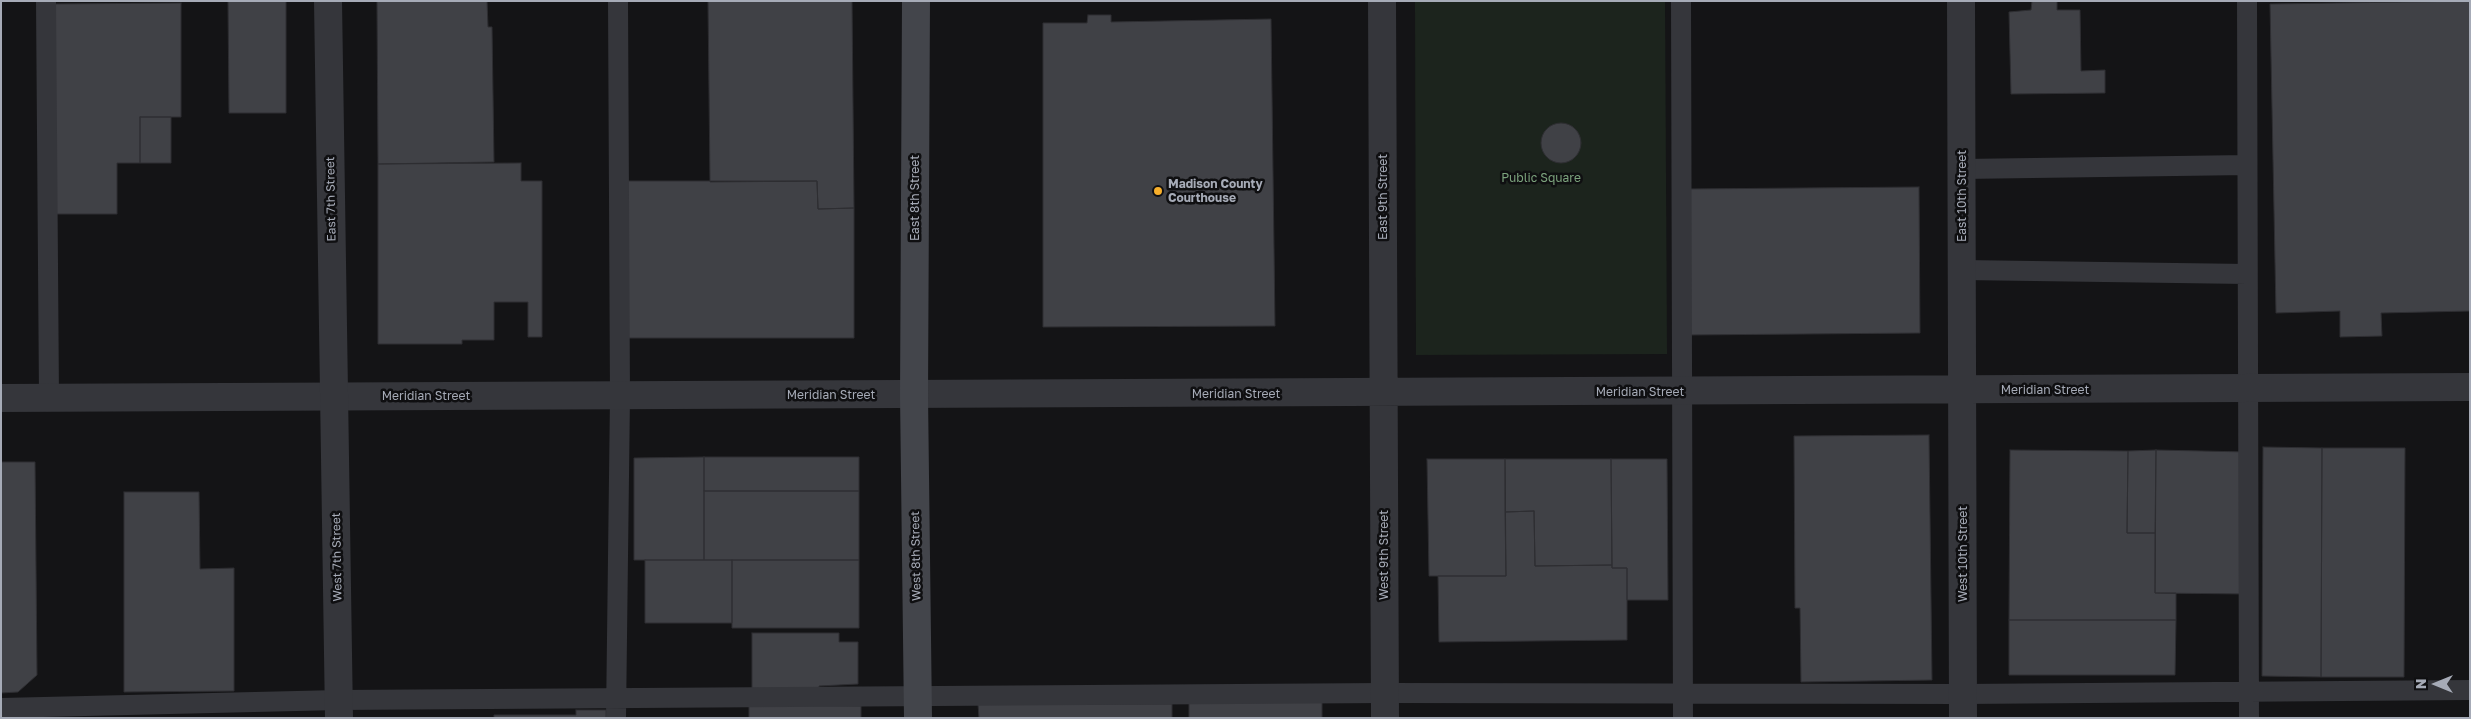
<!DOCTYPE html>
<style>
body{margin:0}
#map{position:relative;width:2471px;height:719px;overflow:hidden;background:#141416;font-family:"Golos Text",sans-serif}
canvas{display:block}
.frame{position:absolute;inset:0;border:2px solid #a6abb7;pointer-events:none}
.north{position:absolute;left:2411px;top:659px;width:50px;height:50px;-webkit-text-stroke:4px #0f0f11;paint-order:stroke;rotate:270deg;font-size:14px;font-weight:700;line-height:20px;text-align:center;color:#a6abb7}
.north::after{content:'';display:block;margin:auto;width:18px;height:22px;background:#a6abb7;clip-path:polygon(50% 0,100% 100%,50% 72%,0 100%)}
</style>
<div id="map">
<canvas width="2471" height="719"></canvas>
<div class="frame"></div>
<div class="north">N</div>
</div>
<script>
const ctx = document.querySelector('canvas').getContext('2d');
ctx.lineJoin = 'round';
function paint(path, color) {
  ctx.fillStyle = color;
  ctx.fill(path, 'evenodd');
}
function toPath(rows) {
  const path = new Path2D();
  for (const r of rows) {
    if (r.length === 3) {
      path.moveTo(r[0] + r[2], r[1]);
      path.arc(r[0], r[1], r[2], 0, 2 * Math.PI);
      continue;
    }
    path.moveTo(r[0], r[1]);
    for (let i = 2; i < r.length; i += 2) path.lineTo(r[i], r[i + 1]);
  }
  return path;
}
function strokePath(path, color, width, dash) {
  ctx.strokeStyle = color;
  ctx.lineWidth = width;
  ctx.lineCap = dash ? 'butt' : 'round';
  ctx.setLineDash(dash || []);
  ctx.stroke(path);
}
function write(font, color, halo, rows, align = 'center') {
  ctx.font = font + ' "Golos Text",sans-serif';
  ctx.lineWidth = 5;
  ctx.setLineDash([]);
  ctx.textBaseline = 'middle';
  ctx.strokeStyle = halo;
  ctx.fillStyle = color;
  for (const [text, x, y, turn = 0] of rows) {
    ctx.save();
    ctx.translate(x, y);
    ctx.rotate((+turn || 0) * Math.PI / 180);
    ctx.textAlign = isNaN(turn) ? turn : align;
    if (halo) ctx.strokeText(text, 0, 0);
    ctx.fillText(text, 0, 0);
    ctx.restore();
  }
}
const green = toPath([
 [1415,1,1665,1,1667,354,1416,355]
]);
const building = toPath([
 [228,1,286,1,286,113,229,113,228,1],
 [377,1,487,1,488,27,492,27,494,162,378,164,377,1],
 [708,1,852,1,854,208,818,209,817,181,710,182,708,1],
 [2032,1,2057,1,2057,10,2080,10,2081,71,2105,70,2105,93,2011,94,2009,12,2031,10,2032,1],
 [2470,1,2470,311,2381,313,2382,336,2340,337,2340,311,2276,313,2270,4,2470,1],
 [181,3,181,117,140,117,140,163,117,163,117,214,55,214,54,4,181,3],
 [1088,15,1111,15,1111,22,1271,19,1275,326,1043,327,1043,23,1087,23,1088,15],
 [140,117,171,117,171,163,140,163,140,117],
 [1561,143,20],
 [521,163,521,181,542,181,542,337,528,337,528,302,494,302,494,340,462,340,462,344,378,344,378,164,521,163],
 [625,181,817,181,818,209,854,208,854,338,626,338,625,181],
 [1919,187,1920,333,1687,335,1686,189,1919,187],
 [1929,435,1932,680,1801,682,1800,608,1795,608,1794,436,1929,435],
 [2263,447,2322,448,2321,677,2262,676,2263,447],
 [2322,448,2405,448,2404,677,2321,677,2322,448],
 [2010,450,2128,451,2127,533,2155,533,2155,593,2176,593,2176,620,2009,620,2010,450],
 [2156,450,2155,533,2127,533,2128,451,2156,450],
 [2156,450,2247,452,2246,594,2155,593,2156,450],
 [704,457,859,457,859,491,704,491,704,457],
 [704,457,704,560,634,560,634,458,704,457],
 [1427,459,1505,459,1506,576,1429,576,1427,459],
 [1505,459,1611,459,1612,565,1535,566,1534,511,1505,512,1505,459],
 [1611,459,1667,459,1668,600,1627,600,1627,568,1612,568,1611,459],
 [1,462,35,462,37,675,18,692,1,693,1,462],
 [704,491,859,491,859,560,704,560,704,491],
 [124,492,199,492,200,569,234,568,234,691,124,692,124,492],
 [1534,511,1535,566,1612,565,1612,568,1627,568,1627,640,1439,642,1438,576,1506,576,1505,512,1534,511],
 [645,560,732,560,732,623,645,623,645,560],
 [732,560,859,560,859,628,732,628,732,560],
 [2009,620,2176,620,2175,675,2009,675,2009,620],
 [752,633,839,633,839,642,858,642,858,684,819,686,819,690,752,690,752,633],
 [1322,700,1322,718,1189,718,1189,701,1322,700],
 [978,704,1172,704,1172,718,979,718,978,704],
 [749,705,861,706,861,718,749,718,749,705],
 [576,710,606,710,606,718,494,718,494,715,576,715,576,710]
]);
const service = toPath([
 [46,1,49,398],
 [1681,1,1683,718],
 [2247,1,2249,718],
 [1962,169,2247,165],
 [1962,270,2247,274],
 [1,708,339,700,1385,693,1963,694,2470,690],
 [616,718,620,396,618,1]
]);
const minor = toPath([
 [1382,1,1385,718],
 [1961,1,1963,718],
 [1,398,2470,387]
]);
const tertiary = toPath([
 [328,1,339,718]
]);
const secondary = toPath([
 [916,1,914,395,918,718]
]);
const markers = [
 [1158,191,5,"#f8af2b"]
];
const parkNames = [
 ["Public Square",1541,178]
];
const poiNames = [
 ["Madison County",1168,184],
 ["Courthouse",1168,198]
];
const streetNames = [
 ["East 10th Street",1962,196,-90],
 ["East 9th Street",1383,197,-90],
 ["East 8th Street",915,198,-90],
 ["East 7th Street",331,199,-91],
 ["Meridian Street",2045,390],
 ["Meridian Street",1640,392],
 ["Meridian Street",1236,394],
 ["Meridian Street",831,395],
 ["Meridian Street",426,396],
 ["West 10th Street",1963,554,-90],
 ["West 9th Street",1384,555,-90],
 ["West 8th Street",916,556,-91],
 ["West 7th Street",337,557,-91]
];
paint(green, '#1c241d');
paint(building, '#404146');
strokePath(building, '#2e2e32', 1);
strokePath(service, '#35363b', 20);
strokePath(minor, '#35363b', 28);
strokePath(tertiary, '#35363b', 28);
strokePath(secondary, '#43454b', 28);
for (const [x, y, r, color] of markers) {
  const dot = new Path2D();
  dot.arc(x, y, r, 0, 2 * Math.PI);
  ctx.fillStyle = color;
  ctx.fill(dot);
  strokePath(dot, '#0f0f11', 2);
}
write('12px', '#7ca37d', '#0f0f11', parkNames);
write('bold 12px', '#a6abb7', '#0f0f11', poiNames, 'left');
write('12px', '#a6abb7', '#0f0f11', streetNames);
</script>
